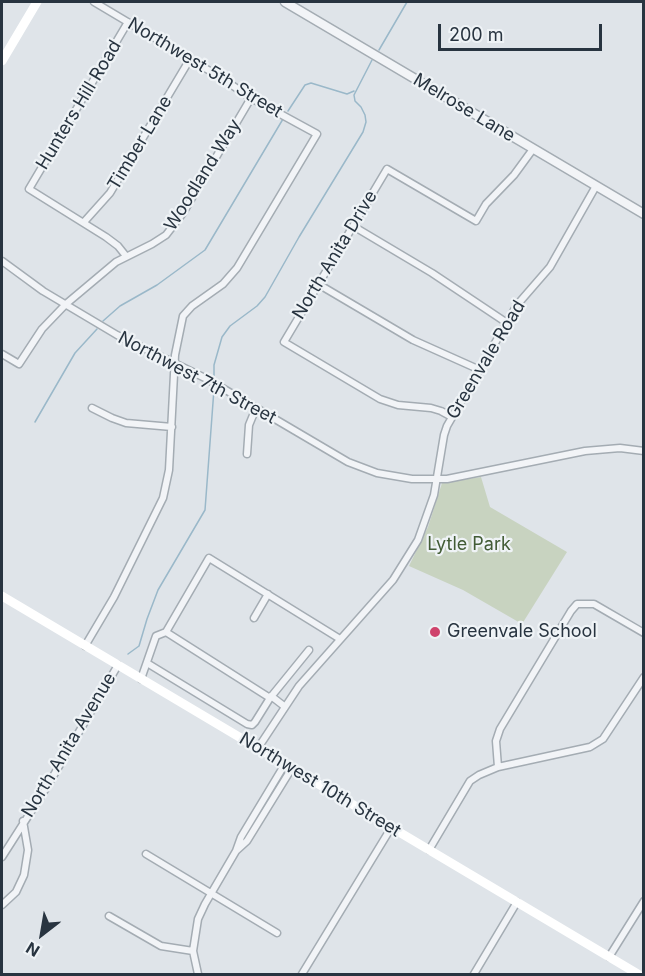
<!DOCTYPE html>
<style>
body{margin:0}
#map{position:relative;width:645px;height:976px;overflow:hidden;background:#dfe4e9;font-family:Inter,sans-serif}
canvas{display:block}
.frame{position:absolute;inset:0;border:3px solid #283440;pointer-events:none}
.north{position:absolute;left:12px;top:904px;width:60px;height:60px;-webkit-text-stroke:4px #eff3f6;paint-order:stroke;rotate:211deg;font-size:16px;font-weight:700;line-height:24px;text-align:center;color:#283440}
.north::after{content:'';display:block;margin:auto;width:21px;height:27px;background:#283440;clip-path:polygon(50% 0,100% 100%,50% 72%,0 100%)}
.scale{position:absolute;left:438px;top:24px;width:164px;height:27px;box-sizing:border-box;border:3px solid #283440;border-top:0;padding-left:8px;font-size:18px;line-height:21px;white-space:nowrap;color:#283440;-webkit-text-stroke:4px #eff3f6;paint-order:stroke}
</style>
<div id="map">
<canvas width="645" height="976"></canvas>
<div class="frame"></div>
<div class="north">N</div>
<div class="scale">200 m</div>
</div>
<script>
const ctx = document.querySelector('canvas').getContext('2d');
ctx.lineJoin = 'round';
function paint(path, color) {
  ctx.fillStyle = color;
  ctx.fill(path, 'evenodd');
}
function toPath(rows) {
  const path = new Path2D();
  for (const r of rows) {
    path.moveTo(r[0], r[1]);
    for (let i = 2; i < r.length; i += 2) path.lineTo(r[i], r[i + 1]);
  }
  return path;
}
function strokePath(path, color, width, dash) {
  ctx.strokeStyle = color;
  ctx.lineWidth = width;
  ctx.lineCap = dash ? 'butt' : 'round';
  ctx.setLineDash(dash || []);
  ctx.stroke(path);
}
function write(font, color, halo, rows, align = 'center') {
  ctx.font = font + ' Inter,sans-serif';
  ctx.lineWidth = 4.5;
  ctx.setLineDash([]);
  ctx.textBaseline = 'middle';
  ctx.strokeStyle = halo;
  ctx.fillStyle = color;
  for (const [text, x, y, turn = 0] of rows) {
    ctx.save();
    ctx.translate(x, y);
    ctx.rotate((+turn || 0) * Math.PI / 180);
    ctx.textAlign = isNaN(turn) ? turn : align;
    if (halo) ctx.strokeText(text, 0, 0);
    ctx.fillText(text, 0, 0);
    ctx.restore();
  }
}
const green = toPath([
 [481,477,490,507,567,552,522,624,463,590,409,566,428,527,442,483]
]);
const stream = toPath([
 [379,50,407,2],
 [288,111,305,85,311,83,347,94,354,91],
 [103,321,120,306,157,285,205,250,283,119],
 [214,378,214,365,222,337,230,326,257,306,265,297,299,237,363,132,366,122,365,115,361,107,355,101,354,95,372,60],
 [35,422,75,353,97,329],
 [128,654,139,646,147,619,158,590,205,510,214,389]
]);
const minor = toPath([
 [84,222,110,193,190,59],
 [353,226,432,273,507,323],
 [126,256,118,246,106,237,29,189,128,22],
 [2,261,43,291,117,335,207,379,348,462,377,473,412,479,447,479,585,451,620,448,644,451],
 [318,284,413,340,480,370],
 [2,354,19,364,42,329,66,304,116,262,152,244,166,235,183,213,251,98],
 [92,408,112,418,126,423,172,427],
 [452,417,441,411,431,408,398,405,380,399,284,342,387,169,476,221,486,204,514,175,533,149],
 [247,454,249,425,256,408],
 [254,618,268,594],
 [166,632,209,558,340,639],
 [85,646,114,597,163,498,169,470,175,355,183,316,192,306,223,284,237,268,317,134,251,98,220,77,94,2],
 [141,679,156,636,166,632,270,698,255,722,252,725,247,724,147,663],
 [271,696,284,706],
 [270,698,309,650],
 [258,748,299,686,393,580,418,540,434,495,444,435,447,426,517,305,550,267,596,186],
 [498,767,496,741,500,729,571,611,577,604,594,604,644,633],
 [429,850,470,781,479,775,498,767,590,747,603,739,644,677],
 [236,851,241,837,285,764],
 [146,854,277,933],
 [2,857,48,785,118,665],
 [2,905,16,892,24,875,28,850,23,821],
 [109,916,161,946,193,951],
 [609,957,644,901],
 [198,974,193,951,198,919,205,904,236,851,247,841,292,768],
 [302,974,391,828],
 [474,974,517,902]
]);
const tertiary = toPath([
 [285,2,644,214]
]);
const secondary = toPath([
 [2,61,37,2],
 [2,596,638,974]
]);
const markers = [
 [435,632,6,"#cf436c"]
];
const streetNames = [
 ["Northwest 5th Street",205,68,31],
 ["Hunters Hill Road",79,105,-59],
 ["Melrose Lane",464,108,31],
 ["Timber Lane",140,143,-59],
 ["Woodland Way",203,175,-58],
 ["North Anita Drive",335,255,-59],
 ["Greenvale Road",486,360,-59],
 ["Northwest 7th Street",197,378,28],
 ["North Anita Avenue",69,745,-59],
 ["Northwest 10th Street",320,785,31]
];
const parkNames = [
 ["Lytle Park",469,545]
];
const poiNames = [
 ["Greenvale School",447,632]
];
paint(green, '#c8d3c0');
strokePath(stream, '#9ab8c9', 1.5);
strokePath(minor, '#a4acb3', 9);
strokePath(tertiary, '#a4acb3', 11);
strokePath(minor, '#f2f4f7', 6);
strokePath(tertiary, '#f2f4f7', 8);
strokePath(secondary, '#fff', 9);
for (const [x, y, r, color] of markers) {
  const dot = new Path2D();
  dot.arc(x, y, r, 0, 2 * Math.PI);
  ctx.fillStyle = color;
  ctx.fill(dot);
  strokePath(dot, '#eff3f6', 2);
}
write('18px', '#283440', '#eff3f6', streetNames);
write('18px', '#425c35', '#eff3f6', parkNames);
write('18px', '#283440', '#eff3f6', poiNames, 'left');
</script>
